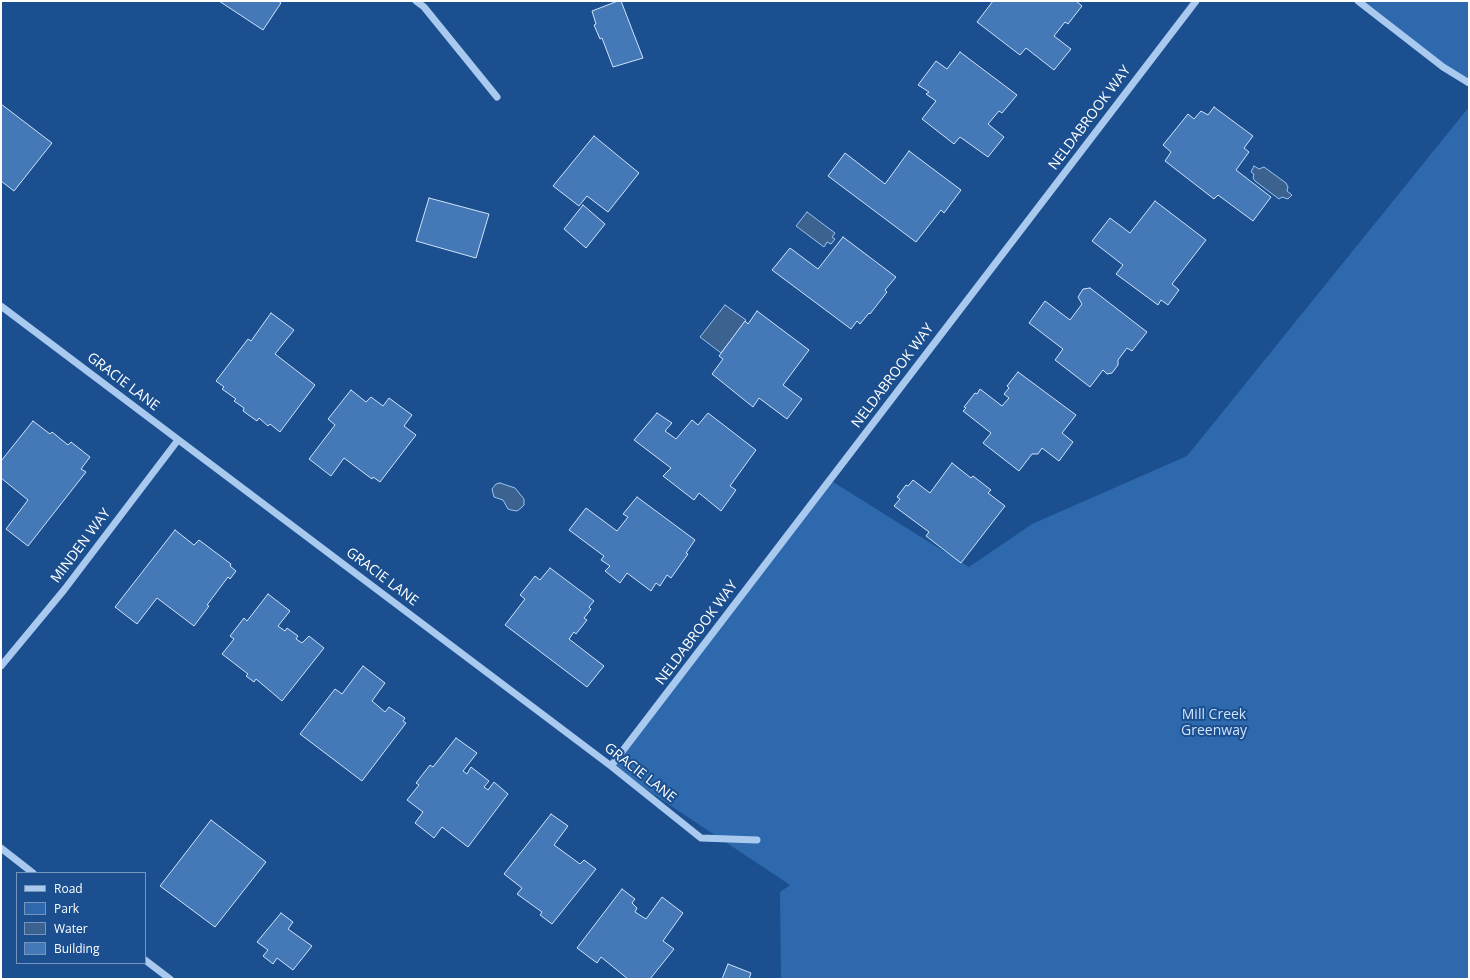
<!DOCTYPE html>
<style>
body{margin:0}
#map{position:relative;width:1470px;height:980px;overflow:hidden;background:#1b4f8f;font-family:"Open Sans",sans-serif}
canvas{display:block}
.frame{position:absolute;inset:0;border:2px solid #fff;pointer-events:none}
.legend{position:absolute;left:16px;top:872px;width:130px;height:92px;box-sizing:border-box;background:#1b4f8f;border:1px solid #7695bc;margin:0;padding:5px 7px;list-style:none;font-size:12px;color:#fff}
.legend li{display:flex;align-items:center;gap:8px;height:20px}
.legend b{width:20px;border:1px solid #7695bc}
</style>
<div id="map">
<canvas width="1470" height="980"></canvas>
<div class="frame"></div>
<ul class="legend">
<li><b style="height:5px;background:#a9c9ee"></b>Road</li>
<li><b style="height:11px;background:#2e69ad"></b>Park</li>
<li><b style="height:11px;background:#3c6290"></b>Water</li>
<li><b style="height:11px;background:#4478b7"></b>Building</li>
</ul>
</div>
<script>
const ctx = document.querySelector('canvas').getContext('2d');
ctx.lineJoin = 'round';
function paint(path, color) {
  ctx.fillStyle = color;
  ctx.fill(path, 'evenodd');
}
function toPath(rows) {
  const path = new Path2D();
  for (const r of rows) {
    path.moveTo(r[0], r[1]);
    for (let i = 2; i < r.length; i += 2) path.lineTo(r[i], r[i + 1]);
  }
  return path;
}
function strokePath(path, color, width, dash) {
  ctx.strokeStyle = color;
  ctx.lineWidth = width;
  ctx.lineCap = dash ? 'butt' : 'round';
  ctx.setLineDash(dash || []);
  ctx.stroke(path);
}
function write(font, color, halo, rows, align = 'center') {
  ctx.font = font + ' "Open Sans",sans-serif';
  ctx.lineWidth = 4;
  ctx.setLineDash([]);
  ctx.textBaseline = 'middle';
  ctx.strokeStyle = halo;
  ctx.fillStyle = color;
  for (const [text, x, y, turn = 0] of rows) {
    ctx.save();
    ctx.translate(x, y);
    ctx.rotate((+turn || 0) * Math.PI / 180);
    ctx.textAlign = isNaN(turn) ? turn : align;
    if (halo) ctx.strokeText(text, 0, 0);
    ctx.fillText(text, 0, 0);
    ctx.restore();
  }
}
const green = toPath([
 [1358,1,1469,1,1469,83],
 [1469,107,1469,979,781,979,780,892,790,885,611,766,830,480,969,567,1032,524,1187,456]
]);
const water = toPath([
 [1254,166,1259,169,1264,167,1286,183,1288,187,1287,191,1292,195,1288,199,1282,197,1279,199,1255,181,1253,178,1254,174,1251,172,1254,166],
 [807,212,835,233,832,237,835,239,831,244,827,242,824,247,796,226,807,212],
 [725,305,746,320,721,353,700,337,725,305],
 [500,483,515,488,524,499,524,505,521,508,517,511,511,510,508,509,503,500,494,497,492,489,496,484,500,483]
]);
const building = toPath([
 [219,1,278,1,281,3,263,30,219,1],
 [618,1,621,1,643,58,613,67,602,38,600,39,594,25,596,24,592,11,618,1],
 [993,1,1076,1,1082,6,1068,24,1065,22,1054,36,1071,49,1054,70,1026,48,1020,55,977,22,993,1],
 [960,52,1017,95,1002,113,999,111,988,124,1004,137,988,157,960,137,954,144,922,119,936,101,926,94,929,92,918,85,936,61,947,69,960,52],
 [1,104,52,143,14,191,1,181,1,104],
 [1214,107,1253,136,1244,148,1249,152,1236,170,1271,197,1253,221,1218,195,1214,199,1165,161,1171,152,1163,145,1188,114,1194,119,1201,111,1208,115,1214,107],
 [594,136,639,173,608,212,587,196,579,206,553,186,594,136],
 [909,151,961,190,944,213,941,210,916,242,828,176,845,153,885,184,909,151],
 [429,198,489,214,476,258,416,241,429,198],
 [1155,201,1206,240,1172,284,1179,290,1168,305,1161,300,1158,305,1116,274,1123,265,1092,241,1110,218,1130,233,1155,201],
 [583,205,605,224,586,248,564,229,583,205],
 [843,237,896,277,885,290,887,292,870,314,869,313,860,324,857,321,851,329,772,270,790,248,818,269,843,237],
 [1090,288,1147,332,1132,351,1127,348,1118,360,1118,365,1112,373,1107,374,1103,370,1090,387,1055,360,1063,349,1029,323,1045,301,1070,320,1082,304,1078,297,1083,289,1090,288],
 [757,311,809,350,783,385,802,399,787,419,759,398,753,407,712,374,723,359,719,356,745,321,748,324,757,311],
 [271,313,294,330,275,354,315,385,280,432,270,424,268,426,259,418,257,421,243,411,244,408,234,401,236,399,222,389,224,387,216,381,248,339,251,341,271,313],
 [1018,372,1076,415,1062,433,1073,442,1059,461,1042,448,1038,454,1032,454,1019,471,983,443,991,433,963,411,966,408,964,407,975,393,977,394,980,389,1002,406,1009,398,1004,394,1009,388,1007,386,1018,372],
 [351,390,366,402,371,397,383,406,389,398,412,415,404,426,416,435,380,482,373,477,372,479,344,458,331,476,309,459,335,425,328,419,351,390],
 [657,413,672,423,665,431,676,439,692,420,698,425,708,413,756,450,730,486,736,490,721,511,699,493,694,500,663,476,671,468,634,440,657,413],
 [33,421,50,434,52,432,68,445,71,442,90,457,81,469,86,472,28,546,6,529,28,500,1,478,1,461,33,421],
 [952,463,971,478,973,476,991,490,988,493,1005,506,961,563,926,536,929,532,894,506,900,499,897,497,906,485,908,486,913,480,930,493,952,463],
 [637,497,695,540,686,553,688,554,671,578,667,575,660,586,656,583,651,591,627,573,620,583,605,571,610,566,601,560,604,556,569,530,586,508,617,531,628,517,623,514,637,497],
 [175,530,194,545,199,540,231,564,230,566,236,571,230,579,228,577,207,605,209,606,194,626,157,598,137,624,115,607,175,530],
 [550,568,594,601,589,607,591,609,584,618,587,620,576,634,574,632,569,639,604,666,587,687,505,625,525,599,520,595,535,576,540,580,550,568],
 [268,594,290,611,278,626,285,631,287,628,298,636,296,639,302,643,309,636,324,648,282,701,256,679,254,682,246,676,248,674,222,654,234,639,230,636,244,618,247,621,268,594],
 [363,666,385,683,372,701,385,712,389,707,405,718,403,721,406,723,362,781,300,734,335,689,342,694,363,666],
 [456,738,477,753,463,771,467,774,471,767,489,781,484,787,488,790,494,782,508,794,468,847,442,827,434,838,415,823,423,812,407,800,419,785,416,783,430,765,433,767,456,738],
 [551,814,568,826,554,845,580,864,584,860,596,869,552,924,540,915,542,912,517,894,522,888,504,874,551,814],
 [211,820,266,862,215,927,160,886,211,820],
 [622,889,635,899,632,903,637,908,635,912,646,919,662,897,683,913,663,941,674,949,650,979,628,979,601,957,597,963,577,948,622,889],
 [281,913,293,922,288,929,312,946,293,970,277,958,273,964,263,956,268,950,257,942,281,913],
 [728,964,751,973,749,979,722,979,728,964]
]);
const minor = toPath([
 [416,1,424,7,497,97],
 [1358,1,1443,67,1469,83],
 [1,306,611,766,701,838,757,840],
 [1,666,64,590,178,440],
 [611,766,1196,1],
 [1,848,33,873],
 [145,960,170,979]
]);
const streetNames = [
 ["NELDABROOK WAY",1090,118,-53],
 ["NELDABROOK WAY",893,376,-53],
 ["GRACIE LANE",123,382,37],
 ["MINDEN WAY",81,546,-53],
 ["GRACIE LANE",382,577,37],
 ["NELDABROOK WAY",697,633,-53],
 ["GRACIE LANE",640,773,38]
];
const parkNames = [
 ["Mill Creek",1214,715],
 ["Greenway",1214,731]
];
paint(green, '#2e69ad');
paint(water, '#3c6290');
strokePath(water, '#9cc4f0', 1);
paint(building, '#4478b7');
strokePath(building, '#cfe3fa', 1);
strokePath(minor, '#a9c9ee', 7);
write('14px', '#fff', '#1b4f8f', streetNames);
write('14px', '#cfe3fa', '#1b4f8f', parkNames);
</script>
